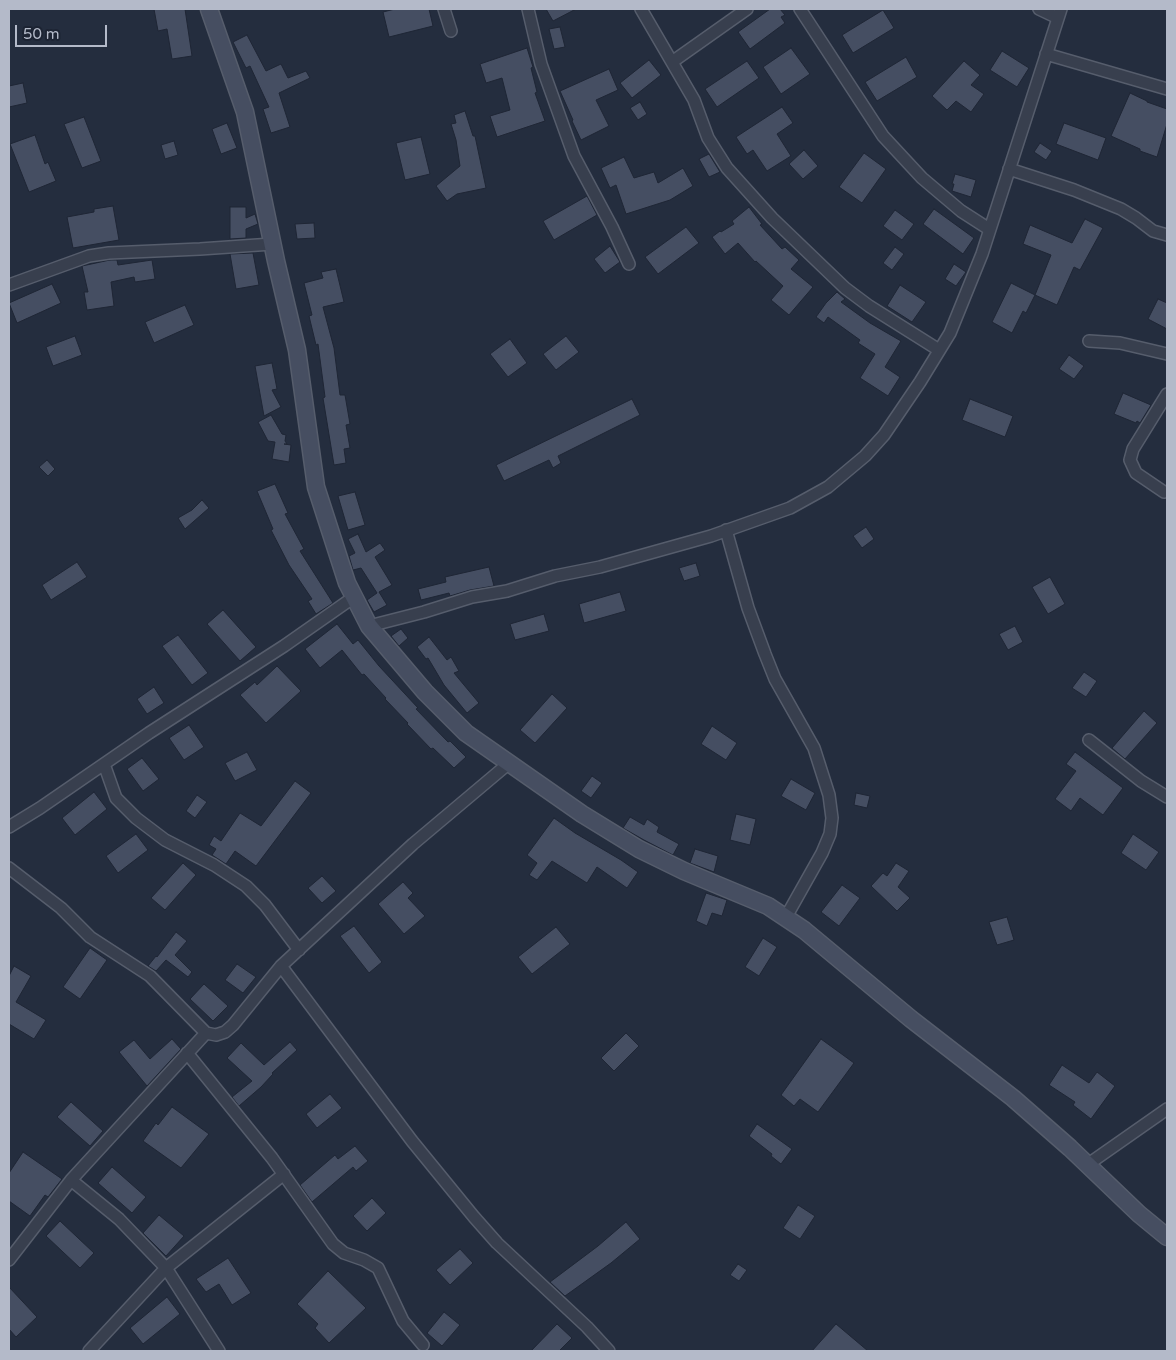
<!DOCTYPE html>
<style>
body{margin:0}
#map{position:relative;width:1176px;height:1360px;overflow:hidden;background:#242d3e;font-family:"Varela Round",sans-serif}
canvas{display:block}
.frame{position:absolute;inset:0;border:10px solid #b4bac9;pointer-events:none}
.scale{position:absolute;left:15px;top:25px;width:92px;height:22px;box-sizing:border-box;border:2px solid #b4bac9;border-top:0;padding-left:6px;font-size:15px;line-height:18px;white-space:nowrap;color:#b4bac9;-webkit-text-stroke:4px #1d2433;paint-order:stroke}
</style>
<div id="map">
<canvas width="1176" height="1360"></canvas>
<div class="frame"></div>
<div class="scale">50 m</div>
</div>
<script>
const ctx = document.querySelector('canvas').getContext('2d');
ctx.lineJoin = 'round';
function paint(path, color) {
  ctx.fillStyle = color;
  ctx.fill(path, 'evenodd');
}
function toPath(rows) {
  const path = new Path2D();
  for (const r of rows) {
    path.moveTo(r[0], r[1]);
    for (let i = 2; i < r.length; i += 2) path.lineTo(r[i], r[i + 1]);
  }
  return path;
}
function strokePath(path, color, width, dash) {
  ctx.strokeStyle = color;
  ctx.lineWidth = width;
  ctx.lineCap = dash ? 'butt' : 'round';
  ctx.setLineDash(dash || []);
  ctx.stroke(path);
}
const building = toPath([
 [154,9,185,9,192,56,172,59,167,29,158,31,154,9],
 [395,9,429,9,433,26,389,37,383,12,395,9],
 [546,9,576,9,553,21,546,9],
 [770,9,780,9,785,15,781,17,785,23,750,49,738,32,770,9],
 [883,10,894,28,853,53,842,35,883,10],
 [560,27,565,47,554,49,549,29,560,27],
 [247,35,266,71,281,64,288,78,306,71,310,78,279,93,290,127,271,133,263,109,269,107,250,66,246,68,233,42,247,35],
 [527,48,533,67,531,68,537,92,535,93,545,121,497,137,490,116,510,110,502,78,486,83,480,64,527,48],
 [791,48,810,74,781,94,763,67,791,48],
 [1002,51,1029,68,1017,87,990,70,1002,51],
 [906,57,917,77,877,101,865,82,906,57],
 [649,60,661,75,632,98,620,83,649,60],
 [747,61,759,78,717,107,705,89,747,61],
 [964,61,980,75,971,85,984,94,971,112,956,101,947,110,932,96,964,61],
 [609,69,618,90,596,100,609,126,581,140,572,121,573,120,560,91,609,69],
 [23,83,27,103,9,107,9,86,23,83],
 [1130,93,1147,101,1147,102,1167,109,1167,124,1157,157,1140,151,1140,149,1111,136,1130,93],
 [640,102,647,114,638,120,630,108,640,102],
 [782,107,793,123,777,134,791,156,767,171,753,150,747,154,736,137,782,107],
 [465,111,473,136,475,136,486,188,457,194,447,201,436,186,460,166,456,140,451,124,456,123,454,115,465,111],
 [84,117,101,161,82,168,64,124,84,117],
 [227,123,237,148,221,154,212,129,227,123],
 [1064,123,1106,138,1098,160,1056,144,1064,123],
 [35,135,45,164,48,162,56,181,29,192,10,144,35,135],
 [421,137,430,174,405,180,396,143,421,137],
 [174,141,178,155,165,159,161,145,174,141],
 [1040,143,1052,151,1046,160,1034,152,1040,143],
 [804,150,818,166,803,179,789,164,804,150],
 [864,153,886,169,862,203,839,187,864,153],
 [709,154,720,172,709,177,699,159,709,154],
 [624,157,634,178,654,172,658,183,683,168,693,186,670,200,626,214,616,185,610,188,601,168,624,157],
 [955,174,976,180,971,197,952,191,954,184,952,184,955,174],
 [587,196,597,215,554,240,543,221,587,196],
 [113,206,119,240,73,248,67,217,94,212,94,209,113,206],
 [230,207,246,207,246,218,255,214,258,224,246,229,246,238,230,239,230,207],
 [749,207,762,224,760,225,782,249,785,247,799,260,791,269,813,287,789,315,771,300,783,286,756,261,755,262,738,243,725,254,712,237,720,231,721,232,734,224,732,221,749,207],
 [934,209,974,238,963,254,923,224,934,209],
 [895,210,914,224,902,240,883,226,895,210],
 [1085,219,1103,228,1080,270,1074,267,1057,305,1035,295,1051,255,1023,244,1030,225,1072,243,1085,219],
 [314,223,315,238,297,239,295,224,314,223],
 [686,227,699,243,658,274,645,257,686,227],
 [610,246,620,262,605,273,594,259,610,246],
 [895,247,904,254,892,270,883,263,895,247],
 [253,253,259,285,236,289,230,254,253,253],
 [110,260,117,260,118,265,152,260,155,279,135,282,134,277,111,282,114,306,87,310,84,292,88,292,82,266,110,260],
 [954,264,966,272,956,286,945,279,954,264],
 [336,269,344,302,323,307,334,348,340,395,345,395,350,424,346,425,350,448,344,449,346,463,334,465,323,398,325,397,318,344,316,345,309,316,312,315,304,283,323,278,321,272,336,269],
 [1011,283,1035,295,1026,313,1023,311,1012,333,992,322,1011,283],
 [52,284,61,303,17,323,9,303,52,284],
 [900,285,926,302,912,322,887,306,900,285],
 [837,292,845,299,841,302,870,323,901,341,885,367,900,377,888,396,860,378,875,354,858,343,860,340,828,317,824,323,816,317,826,303,837,292],
 [1158,299,1167,303,1167,329,1148,319,1158,299],
 [185,305,194,325,154,343,145,322,185,305],
 [75,336,82,355,53,366,46,347,75,336],
 [566,336,579,352,556,370,543,354,566,336],
 [510,339,527,363,508,377,490,354,510,339],
 [1069,355,1084,366,1074,379,1059,369,1069,355],
 [272,363,277,389,272,390,281,407,264,416,255,366,272,363],
 [1123,393,1151,405,1140,423,1137,421,1136,423,1114,414,1123,393],
 [632,399,640,415,558,456,561,463,553,468,549,460,504,481,496,465,632,399],
 [970,399,1013,416,1005,437,962,420,970,399],
 [271,415,282,434,286,435,285,441,287,444,284,444,291,445,289,462,272,459,275,442,268,441,258,422,271,415],
 [47,460,55,469,48,476,39,467,47,460],
 [275,484,288,513,285,514,304,549,300,551,333,603,316,614,308,601,312,599,289,565,271,530,273,529,257,491,275,484],
 [355,492,365,525,348,530,338,496,355,492],
 [202,500,209,508,185,529,178,518,192,510,202,500],
 [866,527,874,539,862,548,853,536,866,527],
 [358,534,366,552,380,543,385,550,375,557,392,585,379,592,387,605,374,612,367,600,377,593,361,568,353,570,349,556,355,553,348,539,358,534],
 [77,562,87,577,51,600,42,585,77,562],
 [696,563,700,576,684,581,679,568,696,563],
 [489,567,494,586,470,590,450,596,449,593,421,600,418,589,446,582,445,577,489,567],
 [1050,577,1065,604,1048,614,1032,587,1050,577],
 [620,592,626,611,584,623,579,604,620,592],
 [223,610,256,647,240,661,207,624,223,610],
 [544,614,549,631,515,640,510,624,544,614],
 [337,624,353,644,358,640,379,666,418,708,416,709,448,742,450,741,466,757,454,768,433,748,431,749,407,724,408,723,385,699,386,698,364,674,362,675,342,650,320,668,305,649,337,624],
 [1015,626,1023,642,1008,650,999,634,1015,626],
 [401,629,408,638,399,646,391,636,401,629],
 [178,635,208,673,192,685,162,646,178,635],
 [429,637,447,660,451,657,459,671,454,673,479,703,467,713,444,685,428,658,426,659,417,647,429,637],
 [277,666,301,691,266,723,240,695,255,682,257,685,277,666],
 [1084,672,1097,681,1086,697,1072,688,1084,672],
 [154,687,164,703,147,714,137,699,154,687],
 [552,694,567,708,535,743,520,730,552,694],
 [1144,711,1157,723,1125,759,1112,748,1144,711],
 [189,725,204,747,184,760,169,738,189,725],
 [712,726,737,743,726,760,701,744,712,726],
 [247,752,257,770,235,781,225,763,247,752],
 [1075,752,1123,788,1103,815,1080,798,1071,811,1055,799,1076,771,1066,764,1075,752],
 [142,758,159,779,143,791,127,769,142,758],
 [592,776,602,783,591,798,581,791,592,776],
 [791,779,815,793,806,810,781,796,791,779],
 [295,781,311,793,256,866,235,851,226,864,212,855,216,849,209,845,214,836,221,841,240,813,261,826,295,781],
 [94,792,107,809,75,835,62,818,94,792],
 [856,793,870,796,867,808,854,805,856,793],
 [197,795,207,802,195,818,186,811,197,795],
 [736,814,756,819,750,845,730,840,736,814],
 [630,817,644,825,647,819,659,827,657,832,679,844,673,855,644,840,623,828,630,817],
 [554,818,575,833,621,860,638,872,627,888,597,867,587,883,552,861,537,880,529,875,537,863,527,855,554,818],
 [136,834,148,850,118,873,106,856,136,834],
 [1133,834,1159,852,1146,870,1121,853,1133,834],
 [695,849,718,856,714,872,690,863,695,849],
 [183,863,196,875,165,910,151,898,183,863],
 [896,863,909,871,898,887,910,898,897,911,871,886,883,873,887,876,896,863],
 [322,876,336,891,322,903,308,888,322,876],
 [403,882,413,893,408,898,425,916,404,934,378,904,403,882],
 [842,885,860,898,839,926,821,912,842,885],
 [706,893,727,900,722,916,712,913,707,926,696,921,706,893],
 [1007,917,1014,940,997,945,989,922,1007,917],
 [354,926,382,962,369,973,340,936,354,926],
 [556,927,570,944,532,974,518,957,556,927],
 [176,932,187,941,175,955,192,972,188,977,166,960,156,971,148,966,156,956,157,957,176,932],
 [763,938,777,947,759,976,745,967,763,938],
 [90,948,107,960,80,999,63,987,90,948],
 [237,964,256,977,243,993,225,980,237,964],
 [14,966,31,976,16,1002,46,1020,34,1039,9,1024,9,976,14,966],
 [204,984,228,1006,213,1021,190,999,204,984],
 [626,1033,639,1046,614,1071,601,1058,626,1033],
 [172,1039,181,1049,147,1086,119,1052,134,1040,150,1059,172,1039],
 [821,1039,854,1063,818,1112,800,1099,794,1106,781,1095,821,1039],
 [290,1042,297,1050,272,1073,273,1074,261,1087,239,1106,232,1097,252,1081,227,1058,241,1043,264,1065,290,1042],
 [1062,1065,1089,1083,1097,1072,1115,1086,1091,1119,1073,1105,1075,1102,1049,1085,1062,1065],
 [330,1094,342,1108,317,1128,306,1114,330,1094],
 [71,1102,103,1131,90,1146,57,1117,71,1102],
 [172,1107,209,1134,181,1168,143,1141,156,1123,158,1125,172,1107],
 [757,1124,792,1149,781,1164,771,1156,772,1154,749,1136,757,1124],
 [355,1146,368,1161,356,1171,353,1167,312,1202,300,1185,335,1155,338,1159,355,1146],
 [23,1152,62,1179,48,1197,45,1195,30,1216,9,1201,9,1173,23,1152],
 [112,1167,146,1197,132,1213,98,1183,112,1167],
 [372,1198,386,1213,367,1231,353,1216,372,1198],
 [798,1205,815,1216,800,1239,783,1228,798,1205],
 [159,1215,184,1236,166,1256,143,1233,159,1215],
 [60,1221,94,1253,80,1268,46,1236,60,1221],
 [626,1222,640,1239,611,1263,565,1296,550,1282,598,1246,626,1222],
 [460,1249,473,1263,450,1285,436,1270,460,1249],
 [228,1258,251,1293,232,1305,219,1284,206,1292,196,1279,228,1258],
 [738,1264,747,1270,739,1281,730,1275,738,1264],
 [328,1271,366,1308,329,1343,315,1328,318,1324,297,1304,328,1271],
 [9,1287,37,1317,16,1337,9,1329,9,1287],
 [167,1297,180,1314,143,1344,130,1328,167,1297],
 [444,1312,460,1325,442,1346,427,1333,444,1312],
 [557,1324,572,1338,559,1351,531,1351,557,1324],
 [836,1324,868,1351,812,1351,836,1324]
]);
const street = toPath([
 [444,9,451,31],
 [528,9,541,64,574,156,612,227,629,264],
 [641,9,694,100,708,138,727,168,772,218,845,288,869,306,939,350],
 [800,9,883,136,922,178,961,211,989,229],
 [1039,9,1058,18],
 [1046,54,1167,89],
 [672,62,747,9],
 [1009,169,1074,190,1121,209,1136,218,1153,231,1167,235],
 [9,285,89,256,109,253,200,249,272,244],
 [1089,341,1120,343,1167,354],
 [1164,492,1136,473,1130,460,1133,449,1167,394],
 [726,530,748,608,765,654,775,679,814,748,829,795,832,818,830,834,822,853,786,917],
 [369,626,424,612,472,597,507,591,555,576,600,567,711,536,790,508,828,487,865,456,884,435,920,382,950,333,982,254,1061,9],
 [1089,740,1141,781,1167,797],
 [104,764,116,798,136,818,165,840,214,865,246,886,265,905,299,950],
 [9,827,40,808,149,733,284,646,354,597],
 [9,868,61,908,90,937,150,976,206,1033,216,1035,225,1032,233,1025,281,966,413,844,508,764],
 [281,966,412,1141,474,1217,497,1243,587,1327,609,1351],
 [187,1053,272,1158,333,1244,344,1253,364,1260,378,1268,403,1321,423,1345],
 [1087,1165,1167,1109],
 [71,1180,119,1219,166,1268,219,1351],
 [9,1260,71,1180,206,1033],
 [89,1351,166,1268,284,1174]
]);
const secondary = toPath([
 [209,9,245,112,276,261,297,350,316,487,347,583,369,626,425,692,466,733,582,814,639,849,684,871,768,906,804,930,911,1019,1013,1098,1070,1148,1139,1214,1167,1237]
]);
paint(building, '#454e62');
strokePath(building, '#1f2635', 1);
strokePath(street, '#565d6c', 14);
strokePath(secondary, '#565d6c', 19);
strokePath(street, '#383f4e', 11);
strokePath(secondary, '#464e61', 16);
</script>
